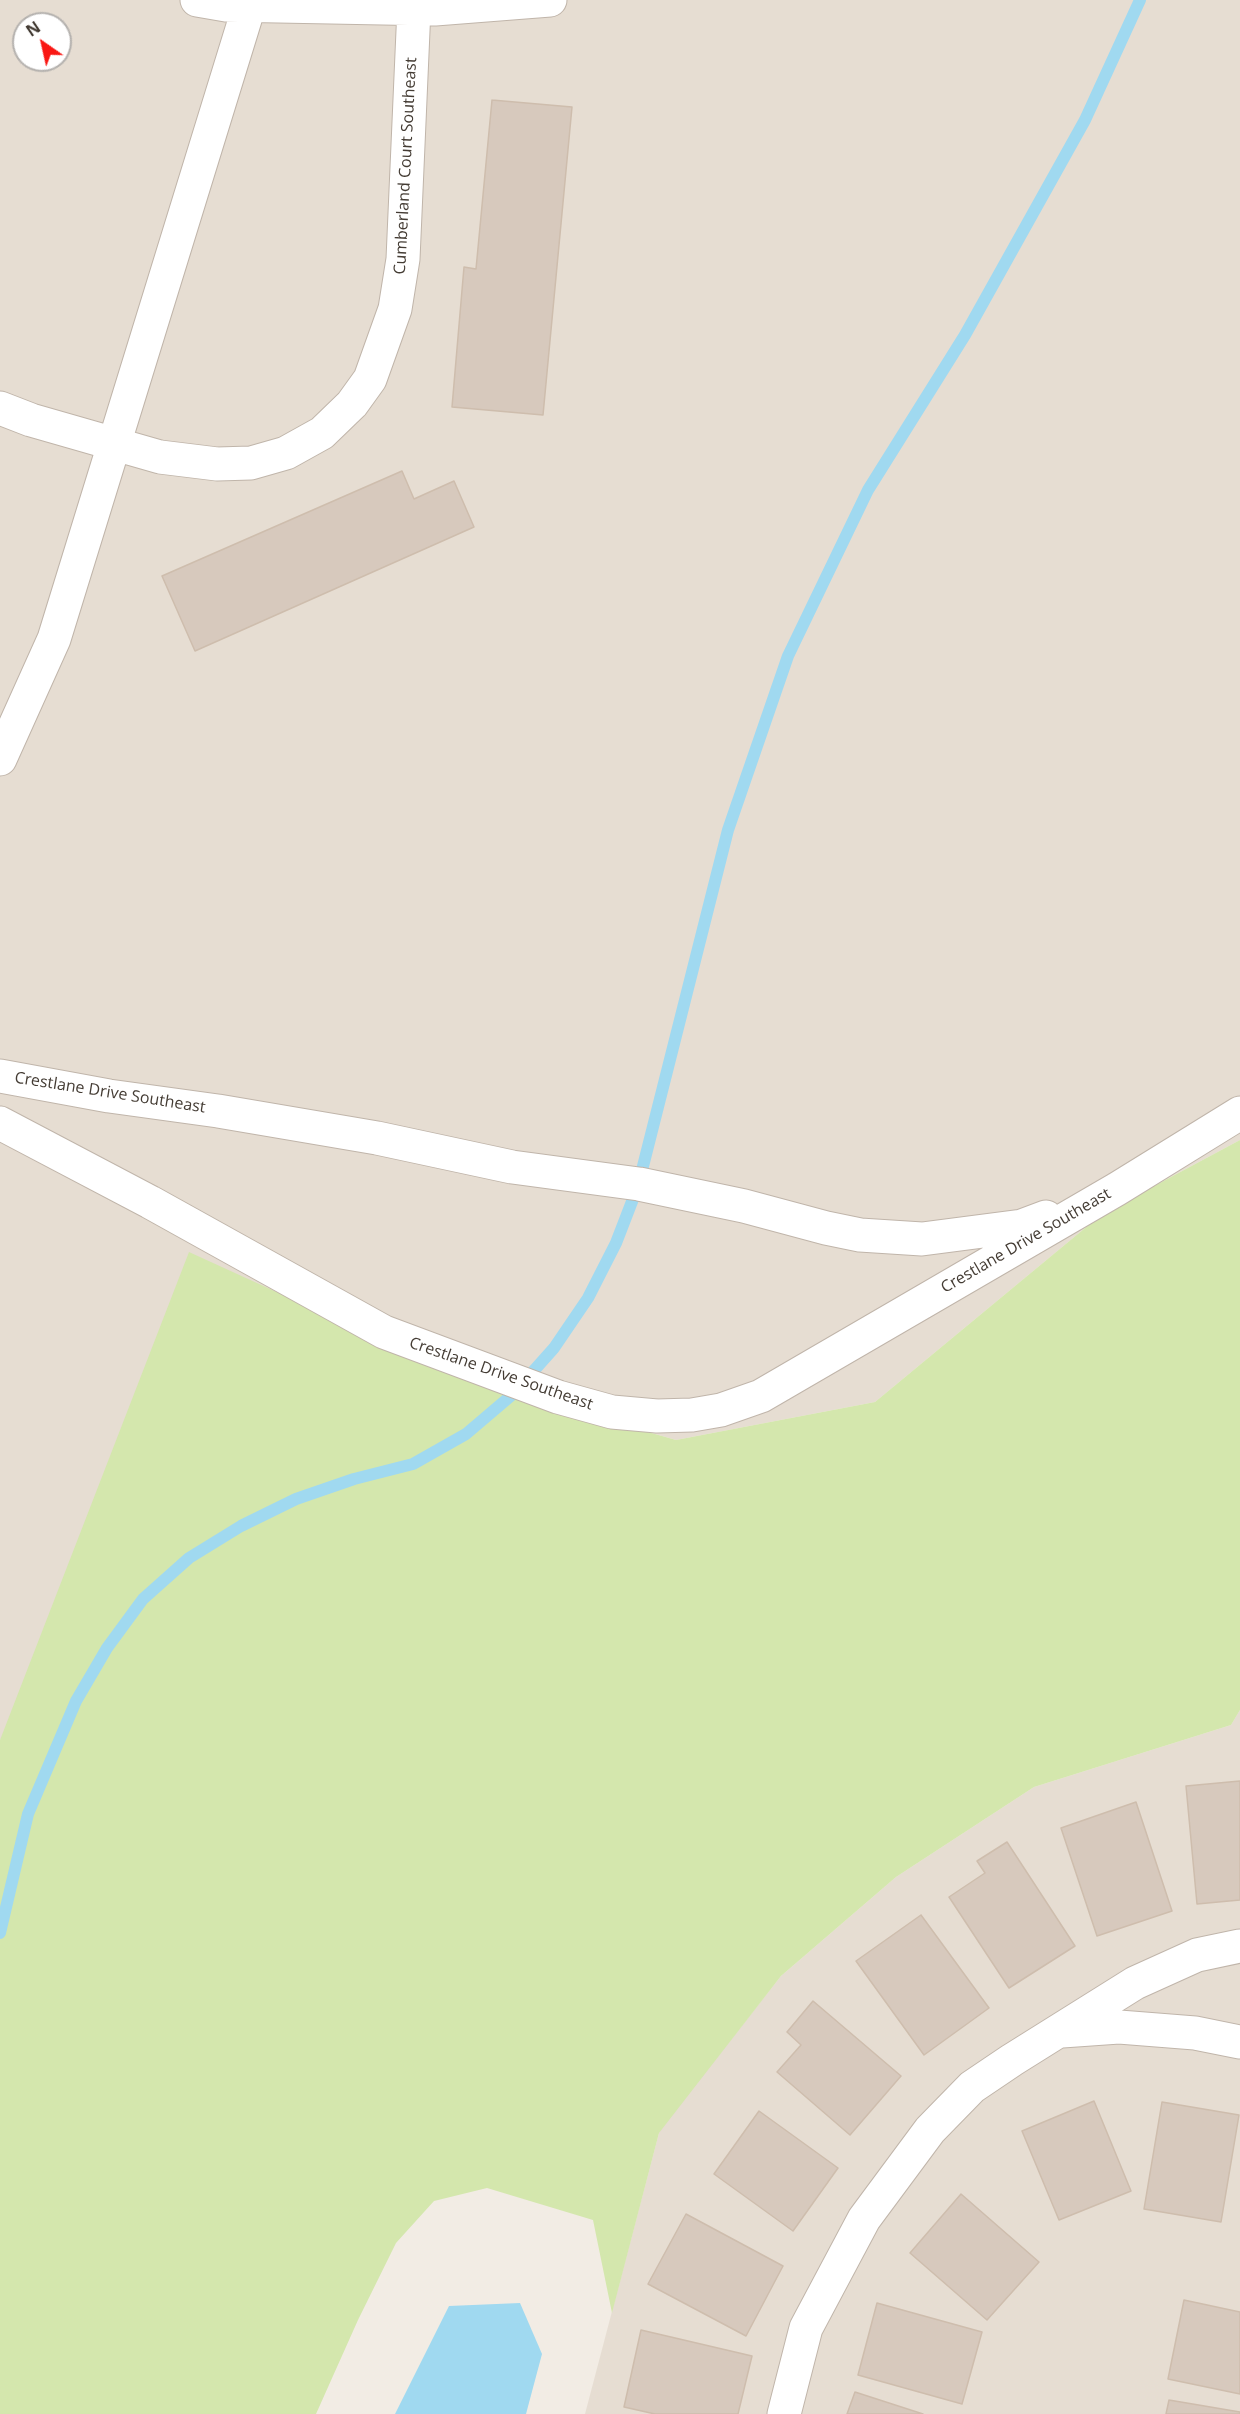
<!DOCTYPE html>
<style>
body{margin:0}
#map{position:relative;width:1240px;height:2414px;overflow:hidden;background:#f2ece4;font-family:"Open Sans",sans-serif}
canvas{display:block}
.north{position:absolute;left:12px;top:12px;width:60px;height:60px;box-sizing:border-box;background:#fff;border:2px solid #b4b1ae;border-radius:50%;rotate:326deg;font-size:16px;font-weight:700;line-height:24px;text-align:center;color:#443c34}
.north::after{content:'';display:block;margin:auto;width:21px;height:27px;background:#f91814;clip-path:polygon(50% 0,100% 100%,50% 72%,0 100%)}
</style>
<div id="map">
<canvas width="1240" height="2414"></canvas>
<div class="north">N</div>
</div>
<script>
const ctx = document.querySelector('canvas').getContext('2d');
ctx.lineJoin = 'round';
function paint(path, color) {
  ctx.fillStyle = color;
  ctx.fill(path, 'evenodd');
}
function toPath(rows) {
  const path = new Path2D();
  for (const r of rows) {
    path.moveTo(r[0], r[1]);
    for (let i = 2; i < r.length; i += 2) path.lineTo(r[i], r[i + 1]);
  }
  return path;
}
function strokePath(path, color, width, dash) {
  ctx.strokeStyle = color;
  ctx.lineWidth = width;
  ctx.lineCap = dash ? 'butt' : 'round';
  ctx.setLineDash(dash || []);
  ctx.stroke(path);
}
function write(font, color, halo, rows, align = 'center') {
  ctx.font = font + ' "Open Sans",sans-serif';
  ctx.lineWidth = 5;
  ctx.setLineDash([]);
  ctx.textBaseline = 'middle';
  ctx.strokeStyle = halo;
  ctx.fillStyle = color;
  for (const [text, x, y, turn = 0] of rows) {
    ctx.save();
    ctx.translate(x, y);
    ctx.rotate((+turn || 0) * Math.PI / 180);
    ctx.textAlign = isNaN(turn) ? turn : align;
    if (halo) ctx.strokeText(text, 0, 0);
    ctx.fillText(text, 0, 0);
    ctx.restore();
  }
}
const residential = toPath([
 [0,0,1240,0,1240,1140,1102,1214,875,1402,676,1440,476,1383,0,1740],
 [24,24,60,24,60,60,24,60],
 [1240,1710,1240,2414,585,2414,660,2129,781,1976,896,1877,1034,1787,1231,1725]
]);
const green = toPath([
 [1240,1140,1240,1710,1231,1725,1034,1787,896,1877,781,1976,659,2133,612,2313,593,2220,487,2188,434,2201,396,2243,358,2320,316,2414,0,2414,0,1740,189,1252,476,1383,676,1440,875,1402,1102,1214]
]);
const water = toPath([
 [520,2303,542,2354,526,2414,395,2414,449,2306]
]);
const stream = toPath([
 [0,1933,28,1814,76,1701,107,1648,143,1599,189,1558,241,1526,296,1499,354,1479,413,1464,466,1434,513,1394,554,1348,588,1298,616,1243,638,1186,728,830,788,656,868,490,965,335,1085,120,1140,0]
]);
const building = toPath([
 [492,100,572,107,543,415,452,407,464,267,476,269,492,100],
 [402,471,414,499,454,481,474,527,195,651,162,576,402,471],
 [1240,1781,1240,1900,1197,1904,1186,1786,1240,1781],
 [1136,1802,1172,1911,1097,1936,1061,1828,1136,1802],
 [1007,1842,1075,1946,1009,1988,949,1897,985,1873,977,1861,1007,1842],
 [921,1915,989,2008,924,2055,856,1961,921,1915],
 [813,2001,901,2076,850,2135,777,2072,801,2045,787,2032,813,2001],
 [1094,2101,1131,2191,1059,2220,1022,2131,1094,2101],
 [1162,2102,1239,2115,1221,2222,1144,2209,1162,2102],
 [759,2111,838,2168,793,2231,714,2174,759,2111],
 [961,2194,1039,2262,987,2320,910,2253,961,2194],
 [686,2214,783,2266,746,2336,648,2284,686,2214],
 [1184,2300,1240,2312,1240,2394,1168,2379,1184,2300],
 [877,2303,982,2332,962,2404,858,2375,877,2303],
 [641,2330,752,2356,738,2414,655,2414,624,2407,641,2330],
 [855,2392,923,2414,847,2414,855,2392],
 [1169,2400,1240,2412,1240,2414,1166,2414,1169,2400]
]);
const minor = toPath([
 [197,0,226,5,435,9,550,0],
 [0,408,31,420,160,457,217,464,251,463,286,453,322,433,352,404,370,379,395,309,403,259,414,8],
 [0,759,54,639,251,0],
 [0,1076,109,1096,218,1111,377,1138,512,1167,639,1184,744,1206,826,1228,860,1235,922,1239,1022,1226,1046,1217],
 [0,1123,150,1202,384,1332,558,1397,612,1412,657,1416,692,1415,721,1410,761,1396,1117,1189,1240,1113],
 [1062,2031,1119,2027,1195,2033,1240,2042],
 [784,2414,806,2328,864,2219,930,2130,972,2087,1012,2060,1135,1983,1197,1955,1240,1946]
]);
const streetNames = [
 ["Cumberland Court Southeast",406,166,-87],
 ["Crestlane Drive Southeast",110,1093,9],
 ["Crestlane Drive Southeast",1026,1241,-30],
 ["Crestlane Drive Southeast",501,1374,19]
];
paint(residential, '#e6ddd2');
paint(green, '#d4e7ad');
paint(water, '#a0d9f0');
strokePath(stream, '#a0d9f0', 12);
paint(building, '#d7c9bd');
strokePath(building, '#cebdad', 1.5);
strokePath(minor, '#c0b5aa', 35);
strokePath(minor, '#fff', 33);
write('16px', '#443c34', '#fff', streetNames);
</script>
